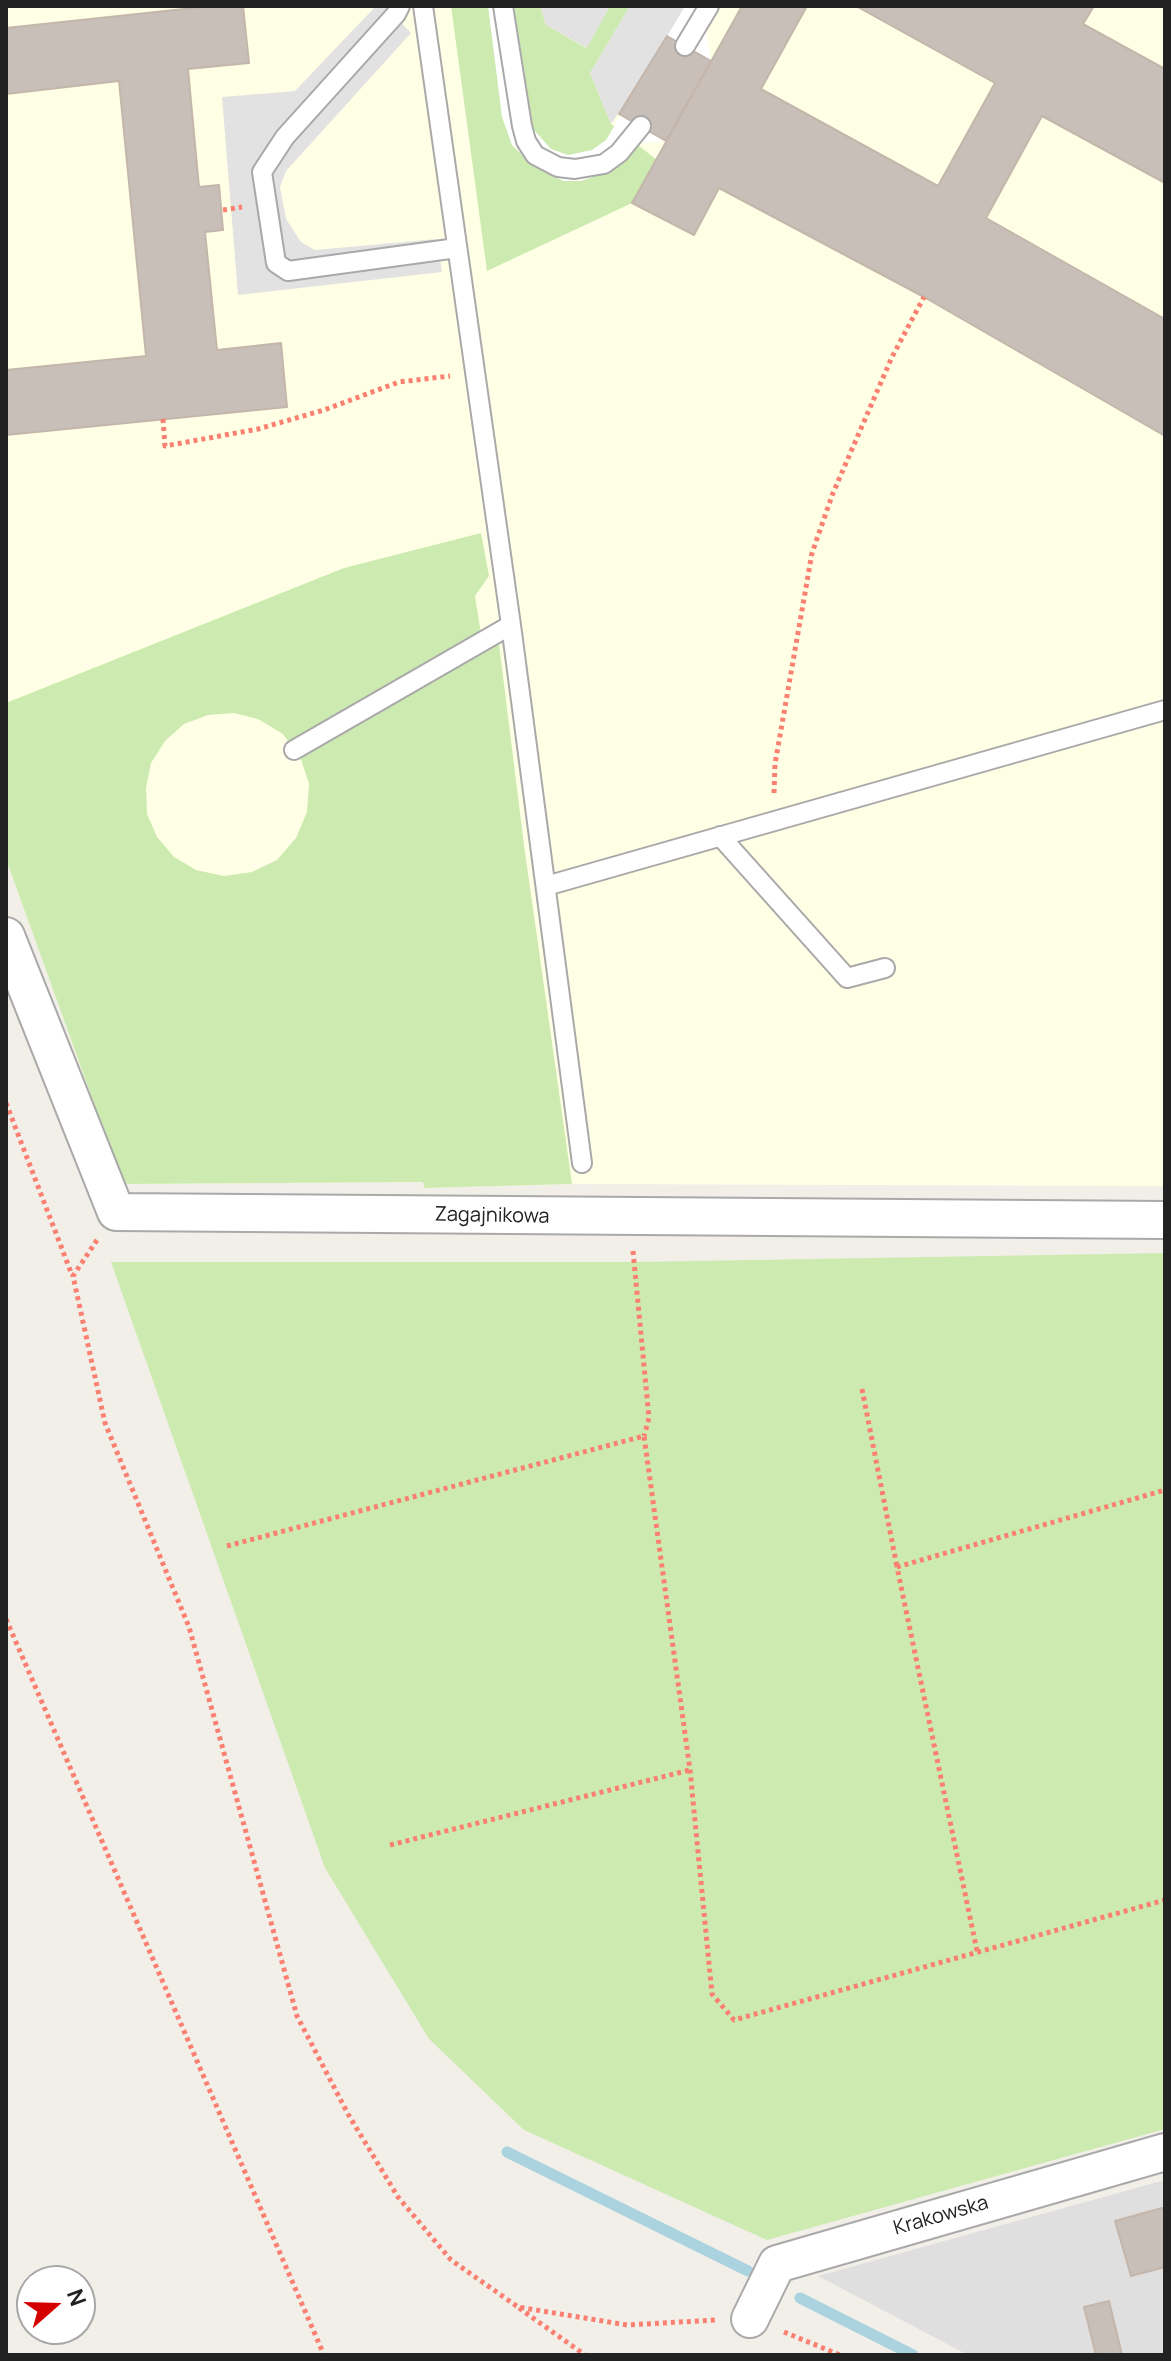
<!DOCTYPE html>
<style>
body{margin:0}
#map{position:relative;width:1171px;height:2361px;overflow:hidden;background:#f2efe9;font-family:Manrope,sans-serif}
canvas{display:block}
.frame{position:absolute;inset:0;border:8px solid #222;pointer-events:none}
.north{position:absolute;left:16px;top:2265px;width:80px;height:80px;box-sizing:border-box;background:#fff;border:2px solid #a7a7a7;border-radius:50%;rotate:70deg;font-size:22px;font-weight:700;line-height:32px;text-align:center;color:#222}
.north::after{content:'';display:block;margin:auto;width:28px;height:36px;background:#d40000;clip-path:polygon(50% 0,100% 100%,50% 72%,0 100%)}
</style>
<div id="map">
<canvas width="1171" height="2361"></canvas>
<div class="frame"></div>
<div class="north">N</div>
</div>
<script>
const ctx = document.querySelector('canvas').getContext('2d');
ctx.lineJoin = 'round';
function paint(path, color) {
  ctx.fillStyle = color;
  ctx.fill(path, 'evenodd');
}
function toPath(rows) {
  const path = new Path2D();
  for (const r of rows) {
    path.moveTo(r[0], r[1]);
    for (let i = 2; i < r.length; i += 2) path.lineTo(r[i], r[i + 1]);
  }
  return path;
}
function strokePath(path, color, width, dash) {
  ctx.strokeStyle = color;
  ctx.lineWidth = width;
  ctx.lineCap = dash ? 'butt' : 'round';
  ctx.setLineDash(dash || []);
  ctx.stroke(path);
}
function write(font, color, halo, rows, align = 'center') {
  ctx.font = font + ' Manrope,sans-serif';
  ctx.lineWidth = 6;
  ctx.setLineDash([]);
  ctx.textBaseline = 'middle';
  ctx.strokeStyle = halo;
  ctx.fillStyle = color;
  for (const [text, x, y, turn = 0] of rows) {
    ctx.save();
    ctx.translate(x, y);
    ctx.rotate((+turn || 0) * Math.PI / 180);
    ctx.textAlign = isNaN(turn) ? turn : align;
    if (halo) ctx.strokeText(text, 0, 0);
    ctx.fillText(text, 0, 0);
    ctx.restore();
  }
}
const residential = toPath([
 [1165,2180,1165,2355,968,2355,818,2276]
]);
const education = toPath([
 [6,6,1165,6,1165,1186,572,1184,424,1188,423,1182,123,1184,6,859]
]);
const grass = toPath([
 [451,6,540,6,546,25,586,48,610,6,630,6,590,73,611,124,657,160,632,203,487,271],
 [481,533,489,576,475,596,481,634,290,744,283,734,258,719,234,713,208,715,184,724,165,741,151,763,146,788,147,814,157,837,174,857,196,870,224,876,252,872,277,860,296,838,307,812,309,784,300,756,499,644,524,845,572,1184,424,1188,423,1182,123,1184,6,859,6,703,344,568],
 [1165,1253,1165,2129,767,2240,524,2130,429,2039,325,1868,111,1262,634,1262]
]);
const parking = toPath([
 [376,6,386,6,411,33,286,171,280,187,286,219,301,242,315,250,437,239,442,272,238,295,222,97,295,91],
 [540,6,610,6,587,48,546,25],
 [630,6,691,6,611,124,590,73]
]);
const pier = toPath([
 [488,6,514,6,533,129,551,149,568,155,592,150,606,140,685,6,719,6,706,29,711,61,666,141,636,144,622,162,610,171,581,181,564,181,548,174,532,165,512,145,502,117]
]);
const stream = toPath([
 [507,2152,748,2271],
 [800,2298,913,2355]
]);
const building = toPath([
 [212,6,243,6,249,63,188,69,199,187,219,185,223,230,205,232,217,350,281,343,287,407,6,435,6,370,146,356,119,81,6,94,6,28,212,6],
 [742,6,807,6,761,89,938,186,995,83,856,6,1094,6,1083,24,1165,69,1165,183,1042,116,986,218,1165,319,1165,436,924,297,719,188,694,235,632,203,742,6],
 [667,36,711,61,666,141,619,114,667,36],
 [1162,2208,1165,2208,1165,2267,1131,2276,1115,2221,1162,2208],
 [1109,2301,1122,2355,1096,2355,1084,2307,1109,2301]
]);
const path = toPath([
 [223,210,242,207],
 [163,419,165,446,258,429,324,410,399,382,450,376],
 [774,793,775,764,812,553,833,493,892,357,924,297],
 [6,1103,72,1275],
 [97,1240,73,1276,105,1423,189,1627,297,2016,348,2114,398,2197,451,2260,518,2307,627,2325,716,2320],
 [633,1251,649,1418,644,1436],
 [862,1389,897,1567],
 [227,1546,644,1436,690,1770,712,1994,734,2020,1165,1900],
 [6,1619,324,2355],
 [390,1845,690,1770],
 [977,1951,897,1567,1165,1490],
 [519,2308,585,2355],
 [784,2332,840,2355]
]);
const lane = toPath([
 [400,6,396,14,285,137,262,172,276,263,288,271,457,248],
 [423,6,511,625,582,1163],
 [503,6,522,126,526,141,535,155,558,167,575,169,604,164,619,153,641,126],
 [685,46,709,6],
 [294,750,511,625],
 [720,836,847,978,885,968],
 [546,886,1165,710]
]);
const street = toPath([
 [6,936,116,1212,1165,1220],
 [750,2319,777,2264,1165,2152]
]);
const streetNames = [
 ["Zagajnikowa",492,1216,1],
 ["Krakowska",941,2216,-16]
];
paint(residential, '#e0dfdf');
paint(education, '#ffffe5');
paint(grass, '#cdebb0');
paint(parking, '#e2e2e2');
paint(pier, '#fff');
strokePath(stream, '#aad3df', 11);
paint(building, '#c7bfb8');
strokePath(building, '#c4b6ab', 2);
strokePath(lane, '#a9a9a9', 22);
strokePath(street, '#a9a9a9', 40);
strokePath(path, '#fa8072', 5, [4, 4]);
strokePath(lane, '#fff', 18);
strokePath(street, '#fff', 36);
write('20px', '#222', '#fff', streetNames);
</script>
